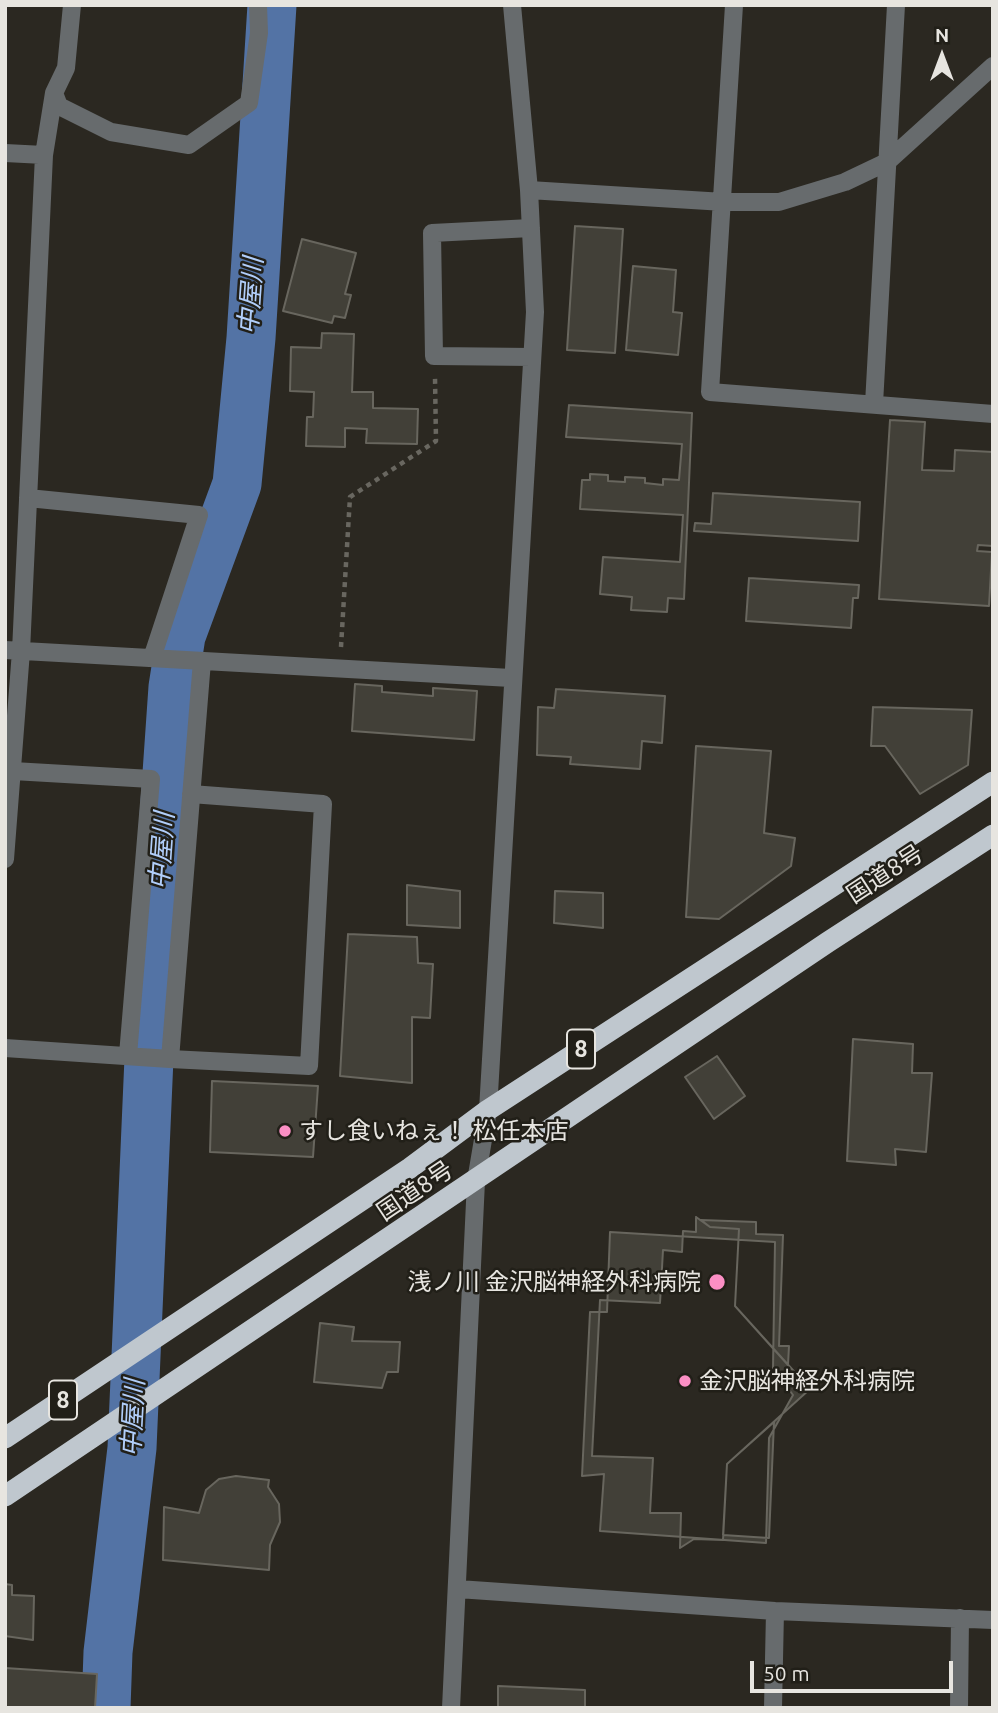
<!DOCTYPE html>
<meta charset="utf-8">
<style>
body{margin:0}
#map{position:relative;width:998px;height:1713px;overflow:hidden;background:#2b2821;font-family:Ubuntu,sans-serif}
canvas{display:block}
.frame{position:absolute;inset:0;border:7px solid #e7e5e0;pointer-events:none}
.north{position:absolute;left:907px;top:21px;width:70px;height:70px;-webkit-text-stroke:5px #211f18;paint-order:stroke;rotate:0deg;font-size:19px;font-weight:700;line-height:28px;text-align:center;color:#e7e5e0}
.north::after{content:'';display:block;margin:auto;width:24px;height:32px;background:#e7e5e0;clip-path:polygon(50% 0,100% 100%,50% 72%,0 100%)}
.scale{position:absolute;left:750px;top:1661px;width:203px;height:32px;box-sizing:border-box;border:4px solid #e7e5e0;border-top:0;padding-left:9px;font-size:21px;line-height:24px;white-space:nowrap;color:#e7e5e0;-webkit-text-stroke:5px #211f18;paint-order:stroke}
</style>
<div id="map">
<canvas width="998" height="1713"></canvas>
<div class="frame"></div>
<div class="north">N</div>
<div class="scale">50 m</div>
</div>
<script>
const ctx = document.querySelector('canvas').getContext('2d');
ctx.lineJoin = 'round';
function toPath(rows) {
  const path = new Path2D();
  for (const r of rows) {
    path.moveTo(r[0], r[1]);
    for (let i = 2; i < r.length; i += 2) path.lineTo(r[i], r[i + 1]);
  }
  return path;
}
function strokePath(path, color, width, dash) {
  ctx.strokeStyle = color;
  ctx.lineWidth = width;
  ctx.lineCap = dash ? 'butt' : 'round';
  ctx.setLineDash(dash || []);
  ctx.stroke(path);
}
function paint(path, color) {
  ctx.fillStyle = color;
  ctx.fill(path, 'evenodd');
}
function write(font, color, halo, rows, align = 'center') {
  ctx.font = font + ' Ubuntu,"Noto Sans JP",sans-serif';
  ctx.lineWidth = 5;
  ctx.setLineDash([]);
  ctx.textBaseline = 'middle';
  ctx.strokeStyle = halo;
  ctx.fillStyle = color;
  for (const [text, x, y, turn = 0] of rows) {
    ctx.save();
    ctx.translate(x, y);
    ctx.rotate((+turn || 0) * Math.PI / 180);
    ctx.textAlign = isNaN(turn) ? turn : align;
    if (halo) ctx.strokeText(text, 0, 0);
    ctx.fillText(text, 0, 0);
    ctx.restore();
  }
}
const river = toPath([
 [106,1708,108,1652,132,1448,152,989,173,687,181,636,237,484,251,338,272,5]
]);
const building = toPath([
 [575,226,623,229,615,353,567,350,575,226],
 [302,239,356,253,345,294,351,295,345,318,334,316,332,323,283,311,302,239],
 [633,266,676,270,673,312,682,313,678,355,626,350,633,266],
 [322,333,354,334,352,392,373,392,373,408,418,409,417,444,366,443,367,429,345,428,345,447,306,446,307,417,313,417,314,392,290,391,291,347,321,348,322,333],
 [569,405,692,413,684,599,668,598,667,612,631,610,632,597,600,594,603,557,680,562,683,515,580,509,582,480,590,480,590,474,608,475,608,481,625,482,625,477,645,478,645,483,663,485,663,479,679,480,682,444,566,437,569,405],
 [890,420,925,422,922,470,954,471,955,450,993,452,993,546,978,545,977,551,992,552,989,606,879,599,890,420],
 [713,493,860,502,858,541,694,531,695,523,711,524,713,493],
 [749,578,859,585,858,598,853,598,851,628,746,621,749,578],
 [355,684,382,686,382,692,433,696,433,688,477,691,474,740,352,731,355,684],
 [556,689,665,696,662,743,642,741,640,769,570,764,571,757,537,755,538,707,554,708,556,689],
 [873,707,972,710,968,765,920,794,885,746,871,746,873,707],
 [696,746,771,751,764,833,795,838,791,866,719,919,686,917,696,746],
 [407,885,460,891,460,928,407,925,407,885],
 [555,891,603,893,603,928,554,923,555,891],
 [348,934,417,937,418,963,433,964,430,1018,412,1017,412,1083,340,1076,348,934],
 [853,1039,913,1044,912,1073,932,1073,926,1152,895,1149,896,1165,847,1161,853,1039],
 [717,1056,745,1096,714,1119,685,1077,717,1056],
 [212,1081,318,1086,313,1157,210,1152,212,1081],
 [696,1217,710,1227,739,1229,735,1306,810,1389,727,1464,723,1540,694,1539,680,1548,681,1513,650,1513,653,1458,592,1456,600,1300,660,1303,663,1250,682,1252,683,1231,696,1232,696,1217],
 [701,1220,756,1222,756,1234,783,1235,779,1346,789,1346,788,1365,735,1306,739,1229,710,1227,701,1220],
 [610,1232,775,1242,773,1368,793,1395,769,1438,766,1543,600,1531,604,1474,582,1476,590,1312,607,1312,610,1232],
 [320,1323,354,1327,352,1341,400,1342,398,1372,387,1372,382,1388,314,1382,320,1323],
 [774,1422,769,1538,723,1535,727,1464,774,1422],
 [236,1476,269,1480,268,1487,279,1504,280,1522,270,1545,269,1570,163,1560,164,1507,199,1513,206,1490,219,1479,236,1476],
 [5,1584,12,1585,12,1595,34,1596,33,1640,5,1636,5,1584],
 [5,1668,97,1674,95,1708,5,1708,5,1668],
 [498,1686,585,1690,585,1708,498,1708,498,1686]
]);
const path = toPath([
 [341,647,350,497,436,441,435,377]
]);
const minor = toPath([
 [734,5,710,392,993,414],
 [54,93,59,106,111,132,189,145,249,103,259,33,258,5],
 [5,153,44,155],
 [529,190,724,202,779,202,845,182,887,162,993,66],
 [531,228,432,233,434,356,532,357],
 [874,404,896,5],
 [28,498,199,515,152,658],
 [5,650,511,678],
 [13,771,151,779,128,1055],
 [5,859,21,651,44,155,54,93,66,68,72,5],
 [5,1048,170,1059,202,661],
 [170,1059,309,1066,323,804,191,794],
 [458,1589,775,1611,993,1620],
 [451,1708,476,1181,488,1110,535,312,529,190,512,5],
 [773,1708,775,1611],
 [959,1708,960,1618]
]);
const highway = toPath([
 [5,1438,410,1168,488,1110,993,782],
 [5,1496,828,942,993,835]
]);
const markers = [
 [285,1131,7,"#fb8fc4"],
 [717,1282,9,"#fb8fc4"],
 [685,1381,7,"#fb8fc4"]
];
const shields = [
 [581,1049,28],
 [63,1400,28]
];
const shieldNames = [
 ["8",581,1049],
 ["8",63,1400]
];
const streetNames = [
 ["国道8号",885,874,-33],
 ["国道8号",415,1191,-34]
];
const poiNames = [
 ["すし食いねぇ！ 松任本店",299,1131],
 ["浅ノ川 金沢脳神経外科病院",701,1282,"right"],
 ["金沢脳神経外科病院",699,1381]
];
const waterNames = [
 ["中屋川",251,296,-86],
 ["中屋川",162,851,-86],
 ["中屋川",133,1418,-87]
];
strokePath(river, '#5373a5', 49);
paint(building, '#424038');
strokePath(building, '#68665e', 2);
strokePath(path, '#696760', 4.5, [5, 5]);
strokePath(minor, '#676b6d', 18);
strokePath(highway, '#bfc7ce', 21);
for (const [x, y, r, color] of markers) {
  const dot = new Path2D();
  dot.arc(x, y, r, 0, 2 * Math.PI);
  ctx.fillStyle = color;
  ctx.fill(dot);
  strokePath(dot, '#211f18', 2.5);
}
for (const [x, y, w] of shields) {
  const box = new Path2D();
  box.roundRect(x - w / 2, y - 19.5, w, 39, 5);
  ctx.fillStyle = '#211f18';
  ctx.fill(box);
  strokePath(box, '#e7e5e0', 2);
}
write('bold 23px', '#e7e5e0', null, shieldNames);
write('24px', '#e7e5e0', '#211f18', streetNames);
write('24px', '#e7e5e0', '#211f18', poiNames, 'left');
write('italic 26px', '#b1cefa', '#211f18', waterNames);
</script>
